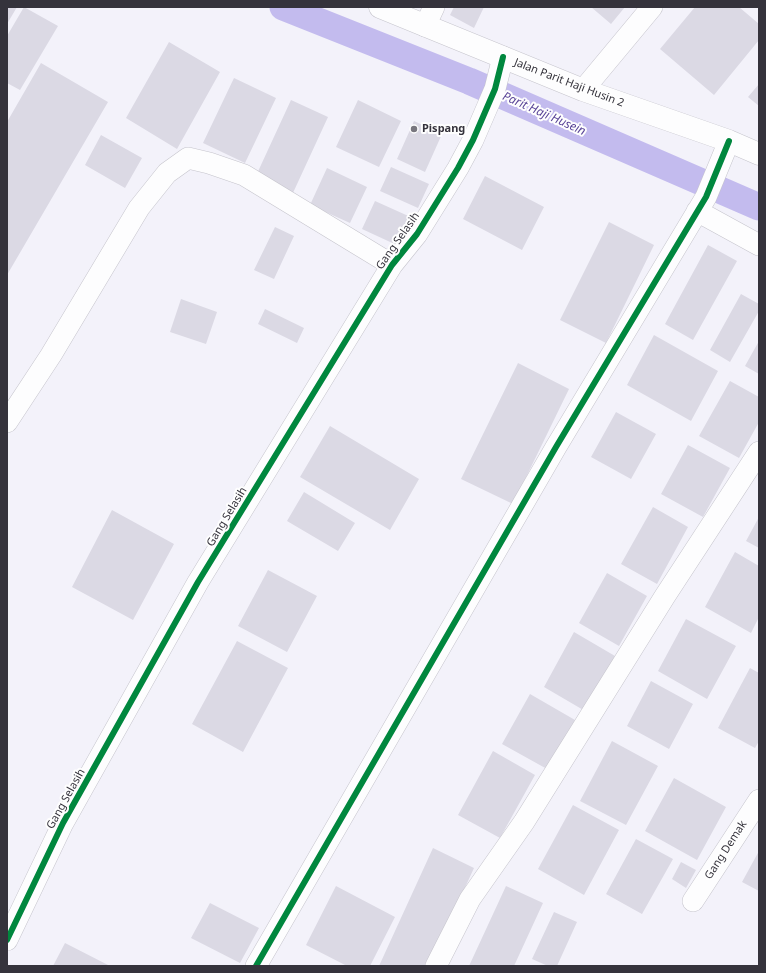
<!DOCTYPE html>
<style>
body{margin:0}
#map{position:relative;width:766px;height:973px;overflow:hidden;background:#f3f2fa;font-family:"Noto Sans",sans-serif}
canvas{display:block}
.frame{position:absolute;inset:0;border:8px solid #35333c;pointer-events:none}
</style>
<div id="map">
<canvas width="766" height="973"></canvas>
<div class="frame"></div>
</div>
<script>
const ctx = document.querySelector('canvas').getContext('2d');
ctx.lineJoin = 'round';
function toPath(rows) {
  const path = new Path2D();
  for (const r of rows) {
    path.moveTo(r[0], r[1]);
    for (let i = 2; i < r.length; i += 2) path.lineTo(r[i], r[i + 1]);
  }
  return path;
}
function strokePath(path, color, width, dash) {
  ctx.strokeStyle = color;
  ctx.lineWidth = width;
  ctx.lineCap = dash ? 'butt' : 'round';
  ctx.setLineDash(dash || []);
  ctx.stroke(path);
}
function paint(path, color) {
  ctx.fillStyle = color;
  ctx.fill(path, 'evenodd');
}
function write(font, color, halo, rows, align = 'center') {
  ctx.font = font + ' "Noto Sans",sans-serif';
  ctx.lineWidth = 4;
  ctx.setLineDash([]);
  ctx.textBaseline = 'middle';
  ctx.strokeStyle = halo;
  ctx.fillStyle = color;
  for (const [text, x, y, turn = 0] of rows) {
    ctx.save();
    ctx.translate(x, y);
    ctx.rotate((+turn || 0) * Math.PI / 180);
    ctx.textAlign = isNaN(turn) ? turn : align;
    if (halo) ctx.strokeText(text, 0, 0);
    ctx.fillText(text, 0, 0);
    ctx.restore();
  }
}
const canal = toPath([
 [283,7,469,81,759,207]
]);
const building = toPath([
 [7,7,17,7,7,24],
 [24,7,58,26,20,90,7,83,7,36],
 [454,7,484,7,474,28,450,15],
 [591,7,625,7,611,24],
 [695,7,739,7,759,24,759,40,714,95,660,49],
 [169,42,220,72,177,149,126,118],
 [41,63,108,102,7,275,7,122],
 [234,78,276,98,245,163,203,143],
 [759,84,759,106,748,97],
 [291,100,328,117,292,195,255,178],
 [358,100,401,121,379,167,336,147],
 [414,121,442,134,425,172,397,159],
 [101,135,142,158,125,188,85,165],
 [391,167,429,184,418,208,380,191],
 [327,168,367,187,350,223,310,205],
 [485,176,544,207,522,250,463,219],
 [375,201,415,219,401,247,362,229],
 [609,222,654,245,606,343,560,320],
 [275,227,294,236,274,279,254,270],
 [708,245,737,261,693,340,665,324],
 [741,294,759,304,759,311,730,362,710,350],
 [181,299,217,312,206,344,170,332],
 [265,309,304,328,297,343,258,324],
 [654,335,718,371,691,421,627,385],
 [759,341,759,374,745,366],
 [518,363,569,389,513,504,461,479],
 [730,381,759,397,759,422,739,458,699,436],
 [616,412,656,434,631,479,591,457],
 [330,426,419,479,390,530,300,477],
 [688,445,730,468,703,517,661,494],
 [304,492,355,523,338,551,287,521],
 [653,507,688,527,657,584,621,564],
 [112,510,174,544,133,620,72,587],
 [759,517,759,548,746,541],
 [735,552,759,566,759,617,751,633,705,607],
 [268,570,317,596,287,652,238,626],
 [607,573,647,596,619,646,579,623],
 [686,619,736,646,707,699,658,671],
 [574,632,615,656,585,711,544,687],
 [237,641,288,668,243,752,192,724],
 [750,668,759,673,759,741,755,748,718,728],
 [651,681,693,704,669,749,627,726],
 [530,694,575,720,547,769,502,744],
 [612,741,658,766,626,825,580,801],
 [493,751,535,775,500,838,458,815],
 [674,778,726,807,697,860,645,831],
 [573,805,619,830,584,895,538,869],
 [636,839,673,859,642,914,606,894],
 [433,848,474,868,429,966,379,966],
 [759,851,759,891,742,882],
 [681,862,696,870,686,888,672,879],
 [336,886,395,917,370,966,347,966,306,945],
 [506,886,543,903,514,966,469,966],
 [210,903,259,928,240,963,191,938],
 [554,912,577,922,557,966,548,966,532,959],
 [65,943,110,966,53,966]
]);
const minor = toPath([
 [425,26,434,7],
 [583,90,652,7],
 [697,211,759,245],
 [7,422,51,355,139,208,167,173,188,158,209,163,244,175,392,265],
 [693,901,759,800],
 [7,940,63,823,198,582,392,265,417,234,458,168,473,140,495,89,503,57],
 [256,966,556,447,706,197,729,141],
 [436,966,470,899,524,822,665,596,759,452]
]);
const tertiary = toPath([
 [380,7,583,90,729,141,759,154]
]);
const cycleway = toPath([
 [7,940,63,823,198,582,392,265,417,234,458,168,473,140,495,89,503,57],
 [256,966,556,447,706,197,729,141]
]);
const markers = [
 [414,129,4,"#78767e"]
];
const streetNames = [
 ["Jalan Parit Haji Husin 2",569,83,21],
 ["Gang Selasih",398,241,-55],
 ["Gang Selasih",227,517,-59],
 ["Gang Selasih",66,799,-61],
 ["Gang Demak",726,850,-57]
];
const poiNames = [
 ["Pispang",422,129]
];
const waterNames = [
 ["Parit Haji Husein",544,114,24]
];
strokePath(canal, '#c3bbee', 27);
paint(building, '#dbd9e4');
strokePath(minor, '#c5c4cc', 22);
strokePath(tertiary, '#c5c4cc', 23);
strokePath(minor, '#fdfdfe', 21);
strokePath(tertiary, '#fdfdfe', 22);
strokePath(cycleway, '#00873e', 6);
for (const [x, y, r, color] of markers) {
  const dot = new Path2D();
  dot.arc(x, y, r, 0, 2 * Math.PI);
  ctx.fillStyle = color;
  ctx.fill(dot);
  strokePath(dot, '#fefefe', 1.5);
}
write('11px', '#35333c', '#fefefe', streetNames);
write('bold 11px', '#35333c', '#fefefe', poiNames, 'left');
write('italic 12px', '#594497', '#fefefe', waterNames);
</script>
